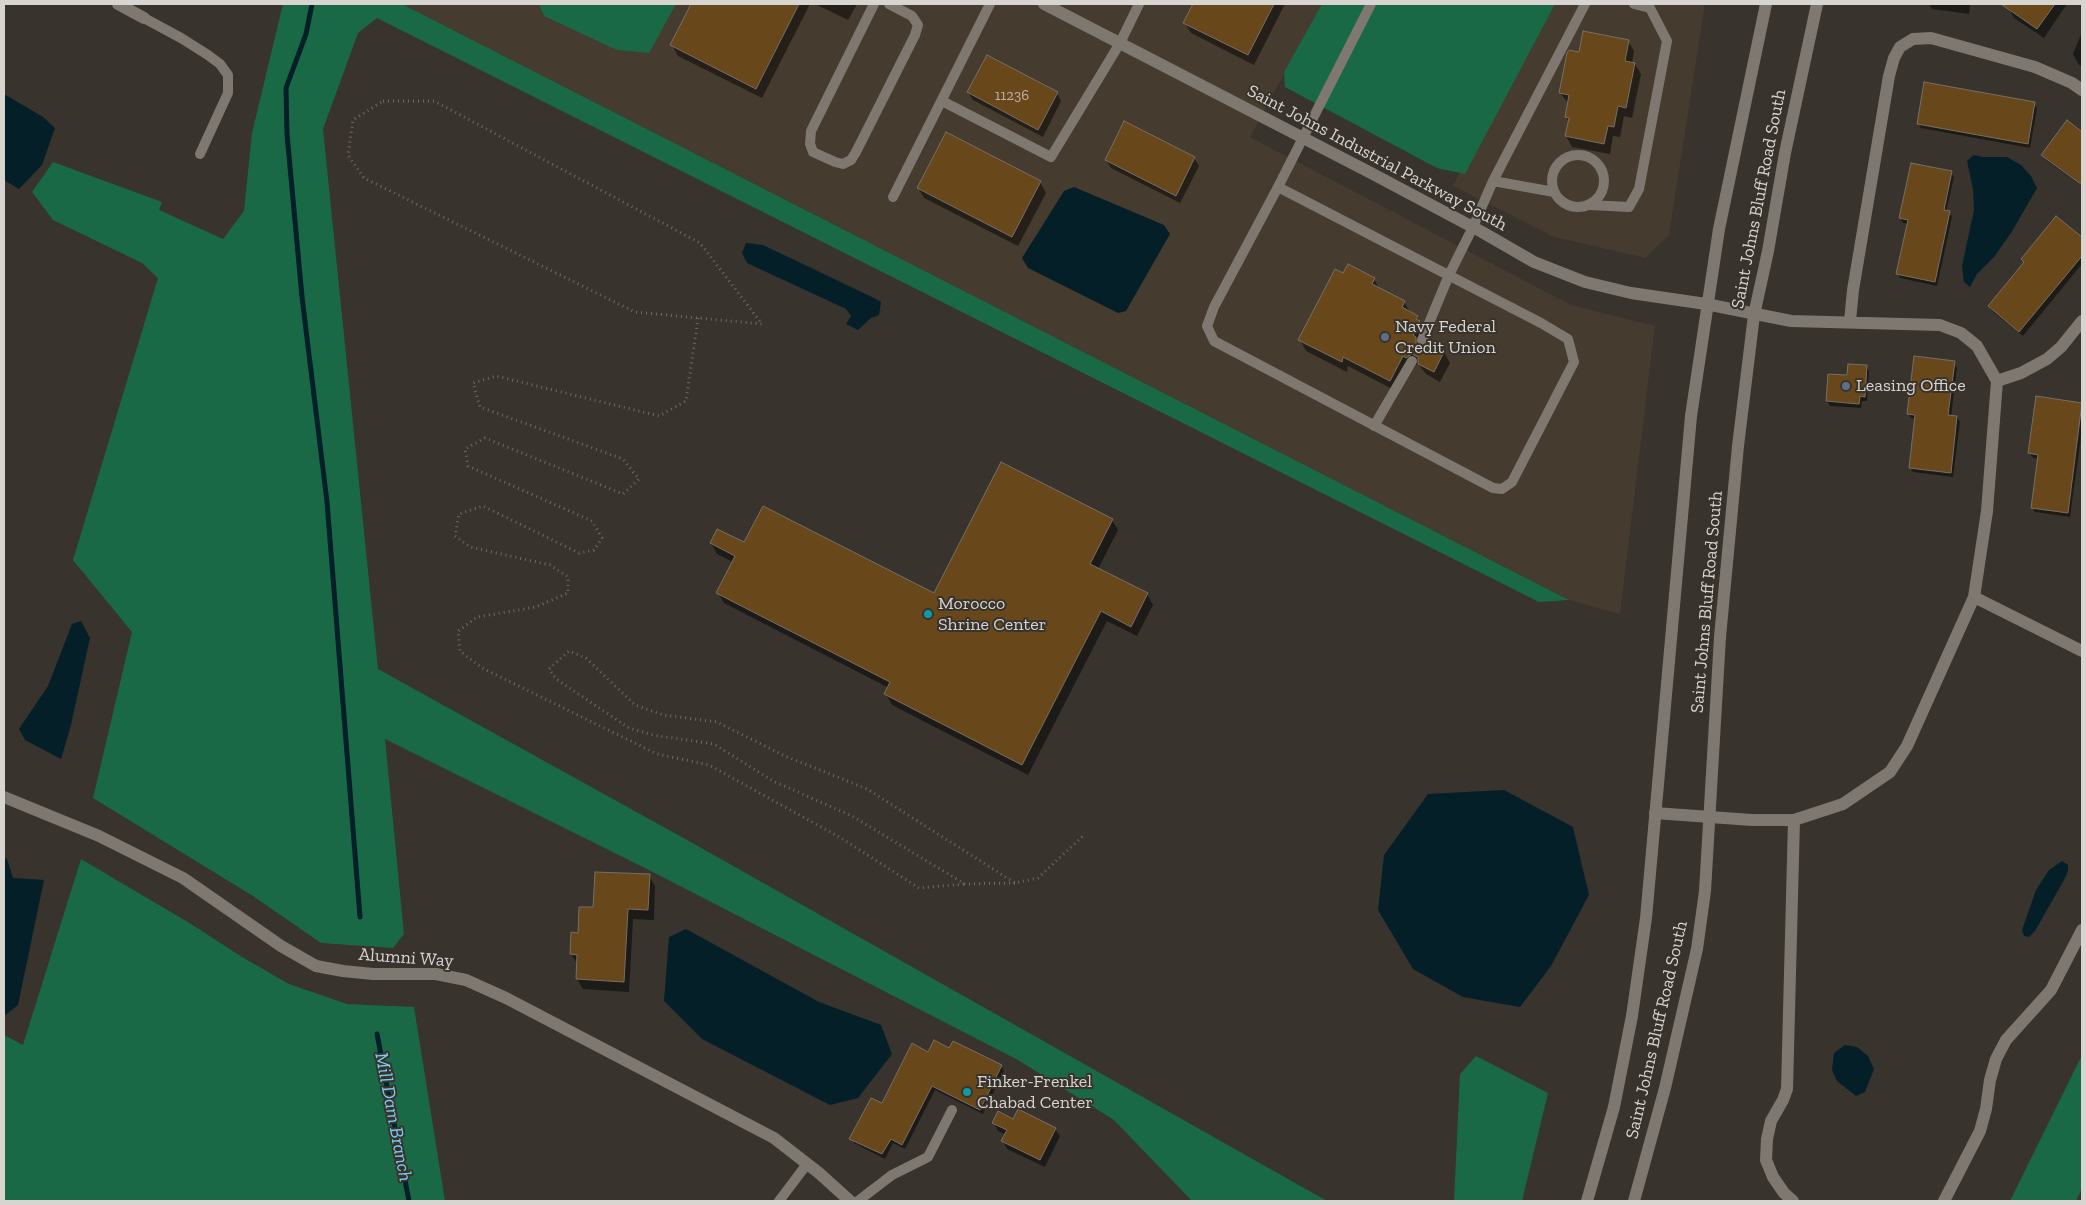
<!DOCTYPE html>
<style>
body{margin:0}
#map{position:relative;width:2086px;height:1205px;overflow:hidden;background:#38332c;font-family:"Zilla Slab",serif}
canvas{display:block}
.frame{position:absolute;inset:0;border:5px solid #d8d4d0;pointer-events:none}
</style>
<div id="map">
<canvas width="2086" height="1205"></canvas>
<div class="frame"></div>
</div>
<script>
const ctx = document.querySelector('canvas').getContext('2d');
ctx.lineJoin = 'round';
function paint(path, color) {
  ctx.fillStyle = color;
  ctx.fill(path, 'evenodd');
}
function toPath(rows) {
  const path = new Path2D();
  for (const r of rows) {
    if (r.length === 3) {
      path.moveTo(r[0] + r[2], r[1]);
      path.arc(r[0], r[1], r[2], 0, 2 * Math.PI);
      continue;
    }
    path.moveTo(r[0], r[1]);
    for (let i = 2; i < r.length; i += 2) path.lineTo(r[i], r[i + 1]);
  }
  return path;
}
function strokePath(path, color, width, dash) {
  ctx.strokeStyle = color;
  ctx.lineWidth = width;
  ctx.lineCap = dash ? 'butt' : 'round';
  ctx.setLineDash(dash || []);
  ctx.stroke(path);
}
function write(font, color, halo, rows, align = 'center') {
  ctx.font = font + ' "Zilla Slab",serif';
  ctx.lineWidth = 4;
  ctx.setLineDash([]);
  ctx.textBaseline = 'middle';
  ctx.strokeStyle = halo;
  ctx.fillStyle = color;
  for (const [text, x, y, turn = 0] of rows) {
    ctx.save();
    ctx.translate(x, y);
    ctx.rotate((+turn || 0) * Math.PI / 180);
    ctx.textAlign = isNaN(turn) ? turn : align;
    if (halo) ctx.strokeText(text, 0, 0);
    ctx.fillText(text, 0, 0);
    ctx.restore();
  }
}
const built = toPath([
 [402,4,1322,4,1250,137,1571,305,1655,326,1620,614,1569,600],
 [1545,4,1705,4,1669,235,1645,258,1554,237,1453,186]
]);
const forest = toPath([
 [283,4,402,4,1569,600,1539,602,377,18,358,33,323,129,378,669,696,845,1327,1201,1192,1201,1114,1120,1018,1060,647,869,385,739,404,934,393,948,321,943,253,896,93,798,132,632,73,560,158,278,142,263,53,220,32,192,53,162,162,202,159,210,223,239,244,211,252,133],
 [539,4,676,4,649,53,617,50,544,16],
 [1322,4,1555,4,1465,174,1437,168,1285,87,1284,72],
 [81,859,191,924,242,957,289,984,347,1004,414,1007,445,1201,4,1201,4,1035,23,1045],
 [2082,1055,2082,1188,2076,1201,2010,1201],
 [1476,1056,1548,1093,1522,1201,1454,1201,1460,1074]
]);
const water = toPath([
 [4,94,43,117,55,128,42,165,19,189,4,180],
 [1974,155,1982,157,2007,157,2021,165,2031,176,2037,188,2011,233,1994,257,1977,274,1970,287,1964,282,1962,266,1974,210,1973,189,1967,161],
 [1074,187,1164,225,1170,234,1126,311,1118,313,1028,268,1022,258,1064,191],
 [746,243,763,245,874,298,881,302,879,315,871,318,858,330,846,324,851,316,846,309,747,263,742,253],
 [81,621,90,638,71,725,61,759,25,740,19,729,48,686,72,624],
 [1504,790,1573,827,1589,895,1551,966,1520,1007,1463,997,1413,969,1378,910,1384,855,1428,794],
 [4,858,7,859,13,878,44,880,18,1005,4,1016],
 [2062,861,2068,865,2068,871,2064,880,2035,931,2029,937,2024,936,2022,930,2036,890,2049,870],
 [686,929,819,1002,881,1025,892,1054,858,1098,830,1105,702,1039,664,1001,669,937],
 [1845,1045,1857,1047,1868,1056,1874,1069,1865,1092,1856,1096,1837,1081,1832,1070,1834,1053]
]);
const shadow = toPath([
 [693,4,810,4,762,98,678,56,672,45],
 [815,4,857,4,848,20],
 [1194,4,1285,4,1254,65,1191,33,1185,23],
 [1929,4,1970,4,1969,14,1932,9],
 [2011,4,2067,4,2044,38,2014,18,2008,7],
 [2082,32,2082,66,2079,65,2073,54],
 [1628,41,1634,51,1632,63,1635,64,1641,74,1632,118,1624,116,1620,137,1613,136,1610,154,1572,147,1566,136,1569,123,1566,117,1569,104,1560,93,1580,53],
 [968,92,1057,93,1061,101,1043,137,973,100],
 [2034,104,2037,108,2030,148,1921,128,1918,123],
 [2067,122,2082,133,2082,186,2046,160,2043,155],
 [1194,158,1199,166,1180,203,1111,168,1106,160],
 [1951,173,1954,177,1946,212,1949,212,1952,217,1937,286,1900,278,1898,273,1908,224,1903,223,1900,218],
 [1040,182,1046,193,1018,246,924,198,918,188],
 [2056,218,2082,239,2082,264,2023,336,1992,311,1989,306,2025,263],
 [1344,275,1374,279,1380,290,1404,302,1410,312,1417,317,1425,333,1419,345,1420,347,1444,352,1450,363,1440,382,1426,374,1418,364,1412,367,1396,391,1348,366,1347,372,1306,351,1300,340],
 [1415,338,1417,340,1418,350,1415,350],
 [1954,363,1957,368,1951,417,1957,417,1960,422,1953,477,1913,472,1910,467,1916,419,1911,418,1908,413],
 [1866,366,1869,371,1867,401,1862,401,1861,408,1830,406,1827,401,1848,376],
 [2037,398,2082,404,2082,429,2070,517,2035,512,2032,507,2039,459,2033,458,2030,453],
 [1112,520,1118,530,1098,569,1147,594,1153,605,1137,636,1107,621,1028,775,892,705,886,694,889,688,724,603,718,593,733,562,717,554,711,543,745,544,935,595],
 [649,876,655,886,654,920,633,919,629,992,583,989,577,979,578,965,571,954,579,934,594,909],
 [950,1050,1001,1066,1004,1071,983,1114,935,1090,905,1149,893,1143,885,1159,854,1143,851,1139,929,1053],
 [1014,1121,1055,1129,1060,1136,1045,1167,1007,1149,1003,1141,1006,1135,998,1131,994,1123]
]);
const stream = toPath([
 [312,4,306,34,286,88,287,134,302,297,327,502,360,917],
 [377,1034,409,1201]
]);
const building = toPath([
 [691,4,799,4,756,89,670,45,691,4],
 [1193,4,1274,4,1248,55,1183,23,1193,4],
 [2001,4,2055,4,2037,29,2001,4],
 [1583,31,1629,40,1625,61,1635,63,1626,108,1618,106,1614,127,1608,126,1604,144,1565,136,1569,118,1565,117,1569,95,1559,93,1567,53,1569,50,1579,52,1583,31],
 [987,55,1058,92,1038,130,967,92,987,55],
 [1924,82,2035,102,2028,144,1917,124,1924,82],
 [2067,120,2082,132,2082,185,2041,155,2067,120],
 [1124,121,1195,157,1176,196,1105,160,1124,121],
 [946,132,1041,181,1012,237,917,188,946,132],
 [1911,163,1952,171,1944,210,1950,211,1935,282,1896,274,1908,220,1899,218,1911,163],
 [2056,216,2082,237,2082,256,2019,332,1988,306,2024,262,2021,259,2056,216],
 [1348,264,1375,278,1372,284,1405,301,1402,307,1418,316,1416,319,1420,321,1413,335,1416,337,1416,344,1422,347,1428,343,1444,352,1434,372,1418,364,1418,357,1412,354,1406,358,1403,356,1390,381,1343,357,1342,362,1298,340,1335,269,1343,273,1348,264],
 [1914,356,1955,361,1948,415,1957,416,1951,473,1909,468,1915,415,1907,414,1914,356],
 [1848,364,1867,365,1865,397,1860,396,1859,404,1826,401,1828,374,1847,375,1848,364],
 [2036,396,2082,403,2068,513,2031,508,2038,455,2028,453,2036,396],
 [1001,462,1113,519,1090,564,1148,593,1131,627,1101,611,1022,765,884,694,890,682,716,593,735,556,710,543,717,529,744,542,763,506,934,593,1001,462],
 [595,872,650,874,648,910,628,909,624,982,576,979,577,955,570,954,571,932,578,933,579,907,593,907,595,872],
 [934,1040,949,1048,953,1041,1002,1065,980,1110,932,1086,902,1145,891,1139,882,1154,849,1139,871,1098,882,1103,912,1043,928,1052,934,1040],
 [1018,1109,1056,1128,1040,1160,1001,1141,1007,1130,992,1123,998,1111,1013,1119,1018,1109]
]);
const path = toPath([
 [383,101,434,101,700,243,762,324,635,312,364,178,348,155,353,120,383,101],
 [698,318,686,401,659,416,496,376,473,383,480,407,623,459,639,479,623,494,485,438,465,449,468,466,592,521,602,538,594,550,579,553,483,506,459,514,455,536,470,547,550,565,568,577,568,593,536,607,477,617,458,631,460,651,482,668,657,754,709,765,841,838,919,888,965,884],
 [1015,883,965,884,852,816,773,781,714,744,653,735,629,728,556,679,549,669,569,651,586,658,635,705,663,715,717,722,785,756,867,789,1015,883,1038,878,1084,835]
]);
const lane = toPath([
 [874,4,811,131,810,144,813,152,835,162,843,164,851,160,856,152,915,35,918,25,912,16,889,4],
 [144,18,181,38,208,55,220,64,228,75,228,93,200,154],
 [942,101,1051,157,1120,43,1139,4],
 [1578,181,26],
 [1493,181,1554,192],
 [1278,187,1214,307,1207,326,1214,341,1493,488,1502,489,1512,482,1574,362,1568,339,1541,323,1278,187,1371,4],
 [893,197,990,4],
 [1590,205,1629,207,1639,189,1667,41,1650,8,1634,4],
 [1422,340,1449,275,1473,227,1493,181,1585,4],
 [1374,426,1412,361],
 [779,1201,807,1164],
 [858,1201,892,1175,928,1157,952,1110]
]);
const street = toPath([
 [118,4,144,18],
 [1044,4,1371,173,1482,232,1534,262,1585,282,1631,293,1706,304,1791,321,1940,325,1961,333,1977,346,1997,381,1987,511,1974,597,1907,746,1890,772,1843,804,1794,820,1752,820,1655,813],
 [1850,321,1853,290,1889,76,1894,58,1900,47,1913,39,1931,38,2035,67,2072,83,2082,90],
 [1997,381,2021,373,2047,359,2061,347,2082,321],
 [1974,597,2082,651],
 [4,797,99,836,183,878,281,946,316,966,343,971,373,974,436,974,466,980,506,998,774,1138,819,1173,850,1201],
 [1793,1201,1784,1193,1773,1177,1766,1160,1767,1139,1771,1121,1783,1100,1787,1089,1794,820],
 [1944,1201,1980,1131,1986,1109,1990,1080,1996,1059,2006,1040,2051,990,2082,930]
]);
const secondary = toPath([
 [1587,1201,1614,1107,1632,1016,1646,918,1691,416,1719,229,1766,4],
 [1634,1201,1665,1088,1697,949,1705,891,1720,637,1738,446,1754,315,1768,251,1785,153,1817,4]
]);
const markers = [
 [1385,337,5,"#5c6f8a"],
 [1846,386,5,"#5c6f8a"],
 [928,614,5,"#0f9aa8"],
 [967,1092,5,"#0f9aa8"]
];
const numberNames = [
 ["11236",1012,96]
];
const streetNames = [
 ["Saint Johns Industrial Parkway South",1377,158,28],
 ["Saint Johns Bluff Road South",1759,199,-79],
 ["Saint Johns Bluff Road South",1707,602,-85],
 ["Alumni Way",406,958,4],
 ["Saint Johns Bluff Road South",1657,1030,-77]
];
const poiNames = [
 ["Navy Federal",1395,327],
 ["Credit Union",1395,348],
 ["Leasing Office",1856,386],
 ["Morocco",938,604],
 ["Shrine Center",938,625],
 ["Finker-Frenkel",977,1082],
 ["Chabad Center",977,1103]
];
const waterNames = [
 ["Mill Dam Branch",393,1117,79]
];
paint(built, '#453b2f');
paint(forest, '#196947');
paint(water, '#051f29');
paint(shadow, '#0007');
strokePath(stream, '#051f29', 5);
paint(building, '#68481a');
strokePath(building, '#766f68', 1);
strokePath(path, '#6e6a64', 3, [1, 4]);
strokePath(lane, '#7f7871', 10);
strokePath(street, '#7f7871', 12);
strokePath(secondary, '#7f7871', 12);
for (const [x, y, r, color] of markers) {
  const dot = new Path2D();
  dot.arc(x, y, r, 0, 2 * Math.PI);
  ctx.fillStyle = color;
  ctx.fill(dot);
  strokePath(dot, '#38332c', 2);
}
write('15px', '#bcb1a2', null, numberNames);
write('18px', '#d8d4d0', '#38332c', streetNames);
write('18px', '#d8d4d0', '#38332c', poiNames, 'left');
write('italic 19px', '#78cff5', '#38332c', waterNames);
</script>
